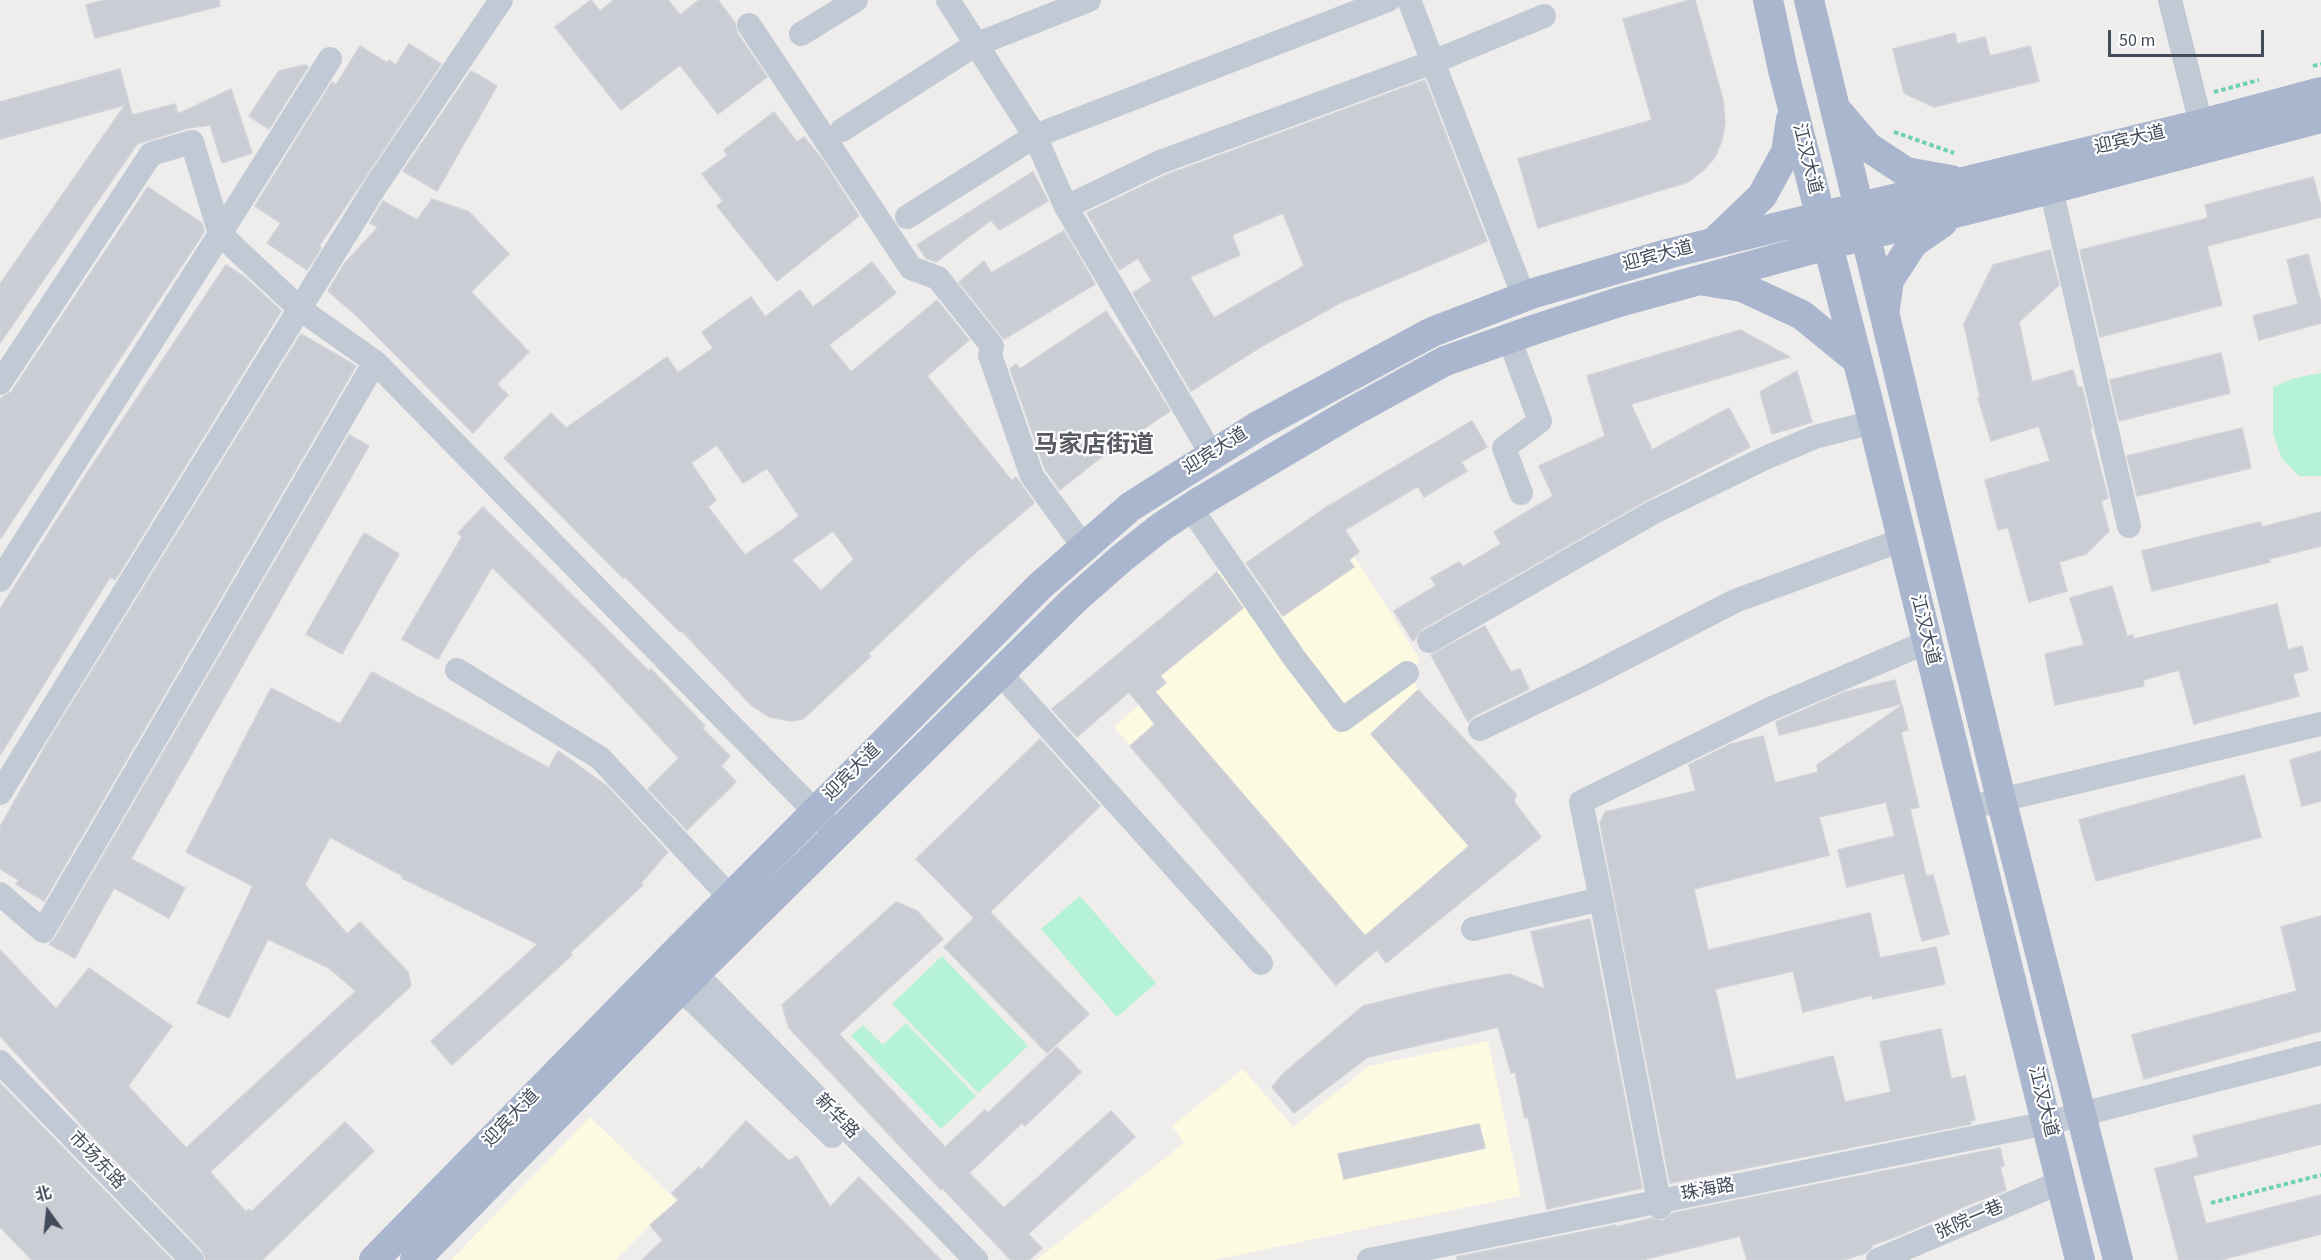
<!DOCTYPE html>
<meta charset="utf-8">
<style>
body{margin:0}
#map{position:relative;width:2321px;height:1260px;overflow:hidden;background:#efedec;font-family:"Source Sans 3","Noto Sans SC",sans-serif}
canvas{display:block}
.north{position:absolute;left:18px;top:1182px;width:60px;height:60px;-webkit-text-stroke:4px #fff;paint-order:stroke;rotate:345deg;font-size:16px;font-weight:700;line-height:24px;text-align:center;color:#434c5b}
.north::after{content:'';display:block;margin:auto;width:21px;height:27px;background:#434c5b;clip-path:polygon(50% 0,100% 100%,50% 72%,0 100%)}
.scale{position:absolute;left:2108px;top:30px;width:156px;height:27px;box-sizing:border-box;border:3px solid #434c5b;border-top:0;padding-left:8px;font-size:18px;line-height:21px;white-space:nowrap;color:#434c5b;-webkit-text-stroke:4px #fff;paint-order:stroke}
</style>
<div id="map">
<canvas width="2321" height="1260"></canvas>
<div class="north">北</div>
<div class="scale">50 m</div>
</div>
<script>
const ctx = document.querySelector('canvas').getContext('2d');
ctx.lineJoin = 'round';
function paint(path, color) {
  ctx.fillStyle = color;
  ctx.fill(path, 'evenodd');
}
function toPath(rows) {
  const path = new Path2D();
  for (const r of rows) {
    path.moveTo(r[0], r[1]);
    for (let i = 2; i < r.length; i += 2) path.lineTo(r[i], r[i + 1]);
  }
  return path;
}
function strokePath(path, color, width, dash) {
  ctx.strokeStyle = color;
  ctx.lineWidth = width;
  ctx.lineCap = dash ? 'butt' : 'round';
  ctx.setLineDash(dash || []);
  ctx.stroke(path);
}
function write(font, color, halo, rows, align = 'center') {
  ctx.font = font + ' "Source Sans 3","Noto Sans SC",sans-serif';
  ctx.lineWidth = 4.5;
  ctx.setLineDash([]);
  ctx.textBaseline = 'middle';
  ctx.strokeStyle = halo;
  ctx.fillStyle = color;
  for (const [text, x, y, turn = 0] of rows) {
    ctx.save();
    ctx.translate(x, y);
    ctx.rotate((+turn || 0) * Math.PI / 180);
    ctx.textAlign = isNaN(turn) ? turn : align;
    if (halo) ctx.strokeText(text, 0, 0);
    ctx.fillText(text, 0, 0);
    ctx.restore();
  }
}
const commercial = toPath([
 [1354,556,1419,658,1412,676,1418,690,1541,837,1386,963,1377,951,1336,985,1114,727,1139,705,1125,687,1157,660,1138,637,1218,571,1238,558,1279,618,1354,567,1348,559],
 [1488,1041,1521,1196,1214,1260,1036,1260,1184,1143,1172,1126,1243,1069,1293,1127,1369,1066],
 [590,1117,678,1202,650,1225,616,1260,451,1260]
]);
const green = toPath([
 [2321,373,2321,476,2299,476,2282,459,2273,433,2273,387,2295,378],
 [1080,896,1156,983,1117,1017,1041,929],
 [942,956,1028,1046,978,1093,892,1004],
 [906,1023,976,1096,941,1129,851,1036,863,1025,883,1045]
]);
const building = toPath([
 [105,0,219,0,220,6,95,38,86,5,105,0],
 [591,0,600,11,614,0,668,0,680,15,699,0,718,0,735,23,737,33,767,77,718,114,680,65,621,110,555,27,591,0],
 [1690,0,1695,0,1723,100,1725,122,1722,140,1715,157,1703,171,1688,182,1538,228,1518,159,1652,120,1623,19,1690,0],
 [1955,33,1957,44,1985,37,1990,56,2030,46,2039,81,1934,107,1904,93,1893,49,1955,33],
 [409,44,441,64,319,246,321,248,307,270,267,243,281,223,255,206,332,82,336,85,360,46,387,63,389,60,396,65,409,44],
 [305,65,308,67,269,129,249,116,279,71,305,65],
 [120,69,132,115,175,104,178,114,231,89,252,153,222,163,210,125,188,128,137,144,0,343,0,284,125,105,0,139,0,102,120,69],
 [471,71,497,86,437,191,403,171,471,71],
 [1425,80,1487,241,1340,303,1262,346,1191,391,1133,293,1152,281,1138,258,1119,270,1087,213,1166,175,1425,80],
 [1283,213,1304,266,1214,318,1190,277,1240,255,1232,235,1283,213],
 [774,112,797,142,804,137,821,158,859,216,777,281,717,206,723,201,702,174,728,155,724,150,774,112],
 [1033,172,1048,201,999,230,991,220,936,262,926,258,917,245,1033,172],
 [2313,177,2321,206,2321,217,2207,246,2222,305,2100,337,2080,250,2208,218,2205,205,2313,177],
 [148,187,202,223,204,232,0,539,0,399,12,391,148,187],
 [432,199,469,212,509,254,471,292,529,352,497,384,508,395,473,433,357,316,328,291,345,263,378,227,370,223,383,201,417,220,432,199],
 [1064,231,1095,284,1004,339,959,282,984,261,991,273,1064,231],
 [2050,250,2059,285,2019,322,2032,382,2073,370,2078,388,2082,387,2092,428,2090,428,2108,498,2101,501,2109,531,2086,554,2059,562,2067,591,2029,602,2008,527,1998,530,1985,480,2050,461,2039,426,1991,441,1978,398,1980,397,1964,324,1993,265,2050,250],
 [2308,254,2321,303,2321,323,2259,340,2253,316,2298,304,2287,260,2308,254],
 [872,262,896,293,829,345,851,372,937,300,969,340,927,376,1012,481,1016,477,1034,503,966,561,868,654,871,656,803,719,790,721,770,717,751,705,681,630,680,632,624,576,623,578,504,458,551,413,566,428,667,357,678,373,713,348,702,332,751,297,765,317,800,290,813,307,872,262],
 [717,445,743,483,767,468,799,516,784,528,745,555,708,507,716,500,691,463,717,445],
 [833,531,854,559,821,591,792,560,833,531],
 [226,265,246,278,281,311,115,580,110,577,0,755,0,609,89,470,226,265],
 [1106,311,1143,367,1170,411,1099,459,1060,490,1045,469,1010,369,1016,364,1020,369,1106,311],
 [1740,330,1790,357,1631,404,1652,450,1729,408,1750,447,1645,501,1422,629,1413,641,1394,611,1436,586,1431,578,1459,562,1463,567,1501,544,1494,532,1553,496,1539,466,1605,436,1587,376,1740,330],
 [301,334,356,366,44,901,16,884,19,880,0,869,0,827,46,745,301,334],
 [2221,353,2230,393,2119,421,2110,380,2221,353],
 [1797,371,1812,422,1772,434,1760,392,1797,371],
 [1472,421,1487,447,1461,462,1467,471,1424,497,1418,486,1345,530,1359,552,1349,560,1354,567,1283,616,1246,563,1325,508,1472,421],
 [2242,428,2251,468,2137,496,2127,456,2242,428],
 [349,435,369,446,131,859,185,888,169,918,114,888,75,958,49,944,55,938,349,435],
 [483,507,649,671,651,669,705,726,702,728,730,756,721,766,736,782,687,830,648,789,679,758,591,664,492,567,438,659,402,639,462,537,458,533,483,507],
 [2321,512,2321,546,2269,559,2270,562,2152,591,2142,551,2260,522,2262,527,2321,512],
 [364,533,399,554,342,654,306,634,364,533],
 [1217,572,1243,608,1160,676,1166,683,1155,692,1365,936,1469,846,1371,734,1418,690,1516,794,1514,802,1541,837,1386,963,1377,950,1336,985,1130,746,1155,724,1129,692,1077,737,1052,709,1217,572],
 [2112,586,2127,636,2133,635,2134,639,2277,604,2288,650,2302,646,2308,670,2293,674,2299,696,2194,724,2179,670,2143,680,2144,686,2055,705,2045,654,2084,645,2070,598,2112,586],
 [1485,626,1511,672,1520,669,1529,689,1474,716,1468,722,1431,655,1485,626],
 [372,672,549,768,558,751,607,786,668,852,641,883,643,885,570,953,572,955,452,1065,431,1041,538,944,402,878,403,876,330,837,305,885,347,934,360,922,408,972,411,986,210,1172,246,1212,249,1209,251,1212,345,1122,374,1151,262,1260,206,1260,202,1250,90,1134,0,1036,0,950,56,1009,89,968,172,1026,128,1086,186,1148,356,991,329,968,268,939,229,1018,197,1003,253,886,186,852,271,688,340,724,372,672],
 [1895,680,1901,704,1779,735,1776,722,1845,692,1895,680],
 [1902,705,1908,730,1901,732,1919,807,1910,809,1926,876,1933,875,1949,934,1922,941,1904,873,1847,887,1838,850,1895,836,1886,802,1819,817,1829,855,1694,889,1708,950,1870,913,1880,958,1936,947,1945,984,1873,999,1872,995,1803,1012,1793,971,1715,989,1736,1080,1833,1056,1845,1102,1891,1092,1880,1042,1941,1029,1951,1079,1965,1076,1975,1120,1970,1121,1971,1124,1670,1183,1600,823,1605,812,1696,791,1689,765,1731,744,1763,736,1775,783,1818,772,1817,765,1902,705],
 [1040,739,1100,806,990,912,1089,1014,1047,1053,944,947,974,918,916,859,1040,739],
 [2321,751,2321,801,2302,806,2290,760,2321,751],
 [2244,775,2261,837,2096,881,2079,820,2244,775],
 [896,902,917,911,943,939,839,1034,945,1147,985,1110,988,1113,1057,1047,1081,1072,1025,1126,1022,1123,969,1173,1004,1208,1111,1111,1135,1137,1028,1234,1042,1248,1029,1260,1011,1260,942,1188,941,1190,789,1028,782,1005,896,902],
 [2321,916,2321,1031,2144,1079,2132,1035,2297,991,2281,927,2321,916],
 [1590,919,1642,1188,1547,1209,1528,1117,1525,1118,1515,1072,1511,1073,1498,1027,1368,1057,1294,1113,1272,1087,1284,1073,1363,1006,1445,986,1510,974,1545,989,1531,932,1590,919],
 [0,1083,100,1186,172,1260,32,1260,0,1227,0,1083],
 [2321,1104,2321,1144,2193,1176,2206,1224,2321,1195,2321,1234,2220,1260,2179,1260,2155,1169,2199,1157,2193,1136,2321,1104],
 [746,1121,789,1161,797,1156,830,1207,859,1177,941,1260,642,1260,663,1240,650,1225,679,1200,672,1193,699,1167,701,1170,746,1121],
 [1479,1124,1485,1148,1344,1179,1338,1154,1479,1124],
 [2000,1148,2004,1166,2000,1167,2006,1190,1953,1211,1953,1212,1900,1235,1872,1245,1872,1247,1866,1253,1843,1260,1747,1260,1740,1236,1642,1260,1457,1260,1457,1257,1616,1225,1616,1227,1652,1218,1663,1221,1673,1213,2000,1148]
]);
const path = toPath([
 [2313,66,2321,64],
 [2214,92,2259,80],
 [1894,132,1954,153],
 [2211,1203,2321,1175]
]);
const minor = toPath([
 [948,0,1035,136,1066,207,1212,455],
 [1409,0,1524,297],
 [2170,0,2201,124],
 [749,25,911,268,938,278,992,346,990,355,1032,476,1083,546],
 [801,34,856,0],
 [842,130,975,45,1089,0],
 [2051,189,2129,526],
 [1066,207,1160,162,1433,62,1544,16],
 [907,217,1035,136,1388,0],
 [220,234,330,59],
 [1509,338,1540,421,1504,448,1521,493],
 [0,383,151,154,192,142,220,234],
 [1190,507,1295,659,1342,720,1407,673],
 [0,580,220,234,300,309,375,362,837,834],
 [1429,641,1652,513,1765,458,1815,437,1873,422],
 [457,670,600,758,730,897],
 [1000,673,1261,963],
 [1480,729,1588,677,1735,601,1902,540],
 [0,793,375,187,501,0],
 [1967,808,2321,724],
 [0,894,43,931,375,362],
 [1601,899,1581,802,1770,709,1927,642],
 [1473,929,1601,899,1660,1207],
 [696,974,976,1260],
 [681,989,832,1136],
 [0,1062,192,1260],
 [1369,1260,2047,1123,2321,1053],
 [1878,1260,2061,1182]
]);
const major = toPath([
 [1768,0,1783,70,1866,393,2080,1260],
 [1809,0,2001,799,2118,1260],
 [1840,114,1868,147,1906,172,1951,180],
 [1714,242,1762,196,1786,152,1791,119],
 [1705,281,1742,287,1802,315,1857,360],
 [1885,308,1889,280,1913,243,1942,223],
 [374,1260,674,954,1040,586,1130,507,1258,426,1432,332,1534,293,1671,253,2201,124,2321,92],
 [415,1260,699,970,1074,600,1123,557,1161,527,1196,504,1350,413,1445,361,1536,329,1619,302,1827,245,2051,189,2321,118]
]);
const streetNames = [
 ["迎宾大道",2130,141,-13],
 ["江汉大道",1806,159,76],
 ["迎宾大道",1658,257,-15],
 ["迎宾大道",1216,452,-32],
 ["江汉大道",1924,630,76],
 ["迎宾大道",853,773,-45],
 ["江汉大道",2042,1102,76],
 ["新华路",836,1117,46],
 ["迎宾大道",512,1119,-46],
 ["市场东路",96,1161,46],
 ["珠海路",1708,1191,-11],
 ["张院一巷",1970,1221,-23]
];
const districtNames = [
 ["马家店街道",1094,447]
];
paint(commercial, '#fdfae2');
paint(green, '#b6f2d7');
paint(building, '#cbcdd5');
strokePath(building, '#d0d1d9', 1.5);
strokePath(path, '#6cd2b1', 4, [4.5, 3]);
strokePath(minor, '#c1c9d5', 24);
strokePath(major, '#a9b6ce', 30);
write('18px', '#434c5b', '#fff', streetNames);
write('bold 24px', '#595b62', '#fff', districtNames);
</script>
